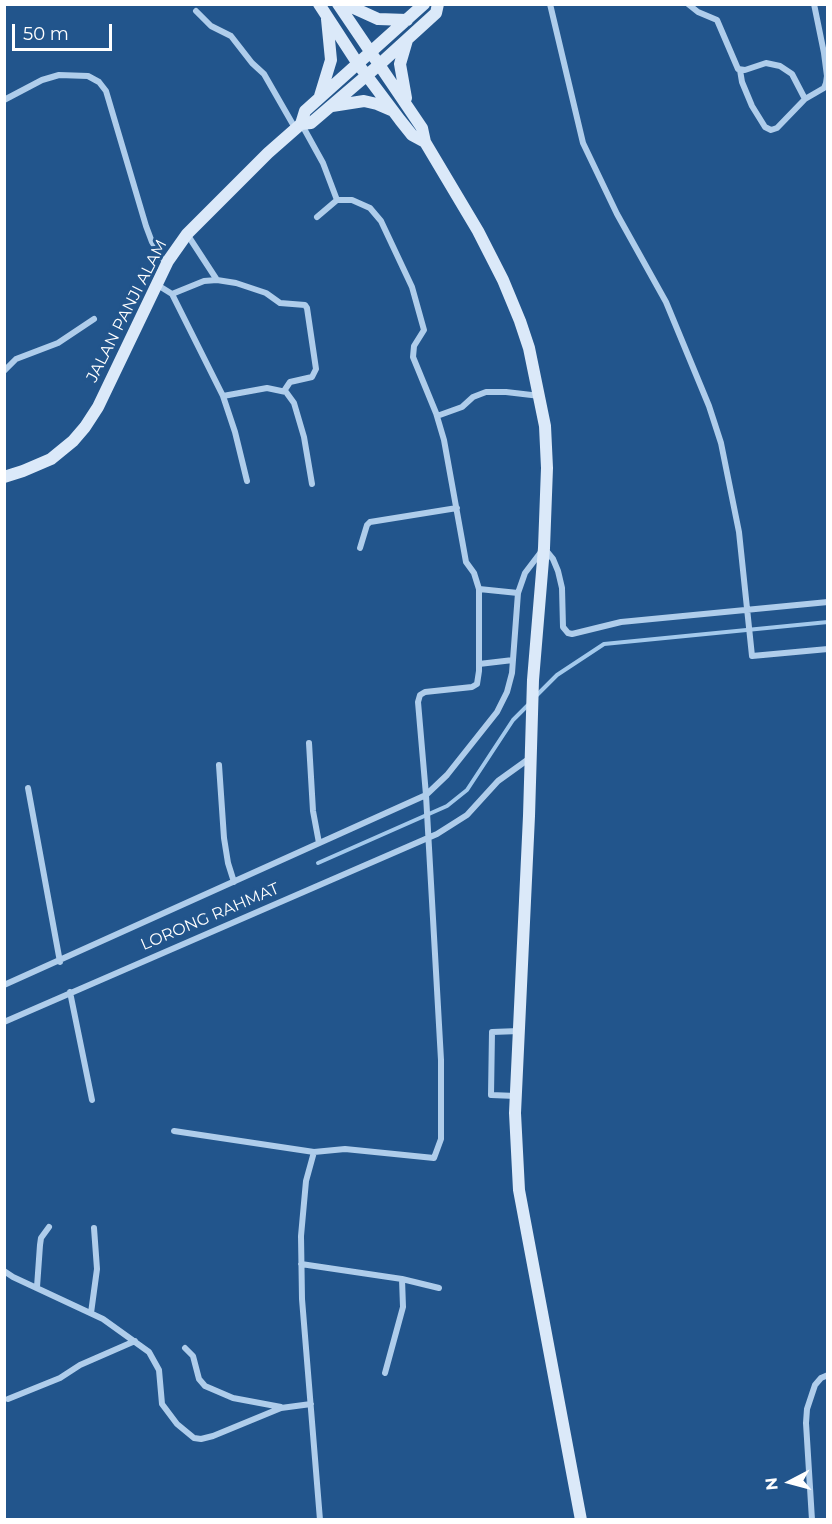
<!DOCTYPE html>
<style>
body{margin:0}
#map{position:relative;width:832px;height:1524px;overflow:hidden;background:#22558c;font-family:Montserrat,sans-serif}
canvas{display:block}
.frame{position:absolute;inset:0;border:6px solid #fff;pointer-events:none}
.north{position:absolute;left:760px;top:1452px;width:60px;height:60px;-webkit-text-stroke:4px #22558c;paint-order:stroke;rotate:264deg;font-size:16px;font-weight:700;line-height:24px;text-align:center;color:#fff}
.north::after{content:'';display:block;margin:auto;width:21px;height:27px;background:#fff;clip-path:polygon(50% 0,100% 100%,50% 72%,0 100%)}
.scale{position:absolute;left:12px;top:24px;width:100px;height:27px;box-sizing:border-box;border:3px solid #fff;border-top:0;padding-left:8px;font-size:18px;line-height:21px;white-space:nowrap;color:#fff;-webkit-text-stroke:4px #22558c;paint-order:stroke}
</style>
<div id="map">
<canvas width="832" height="1524"></canvas>
<div class="frame"></div>
<div class="north">N</div>
<div class="scale">50 m</div>
</div>
<script>
const ctx = document.querySelector('canvas').getContext('2d');
ctx.lineJoin = 'round';
function toPath(rows) {
  const path = new Path2D();
  for (const r of rows) {
    path.moveTo(r[0], r[1]);
    for (let i = 2; i < r.length; i += 2) path.lineTo(r[i], r[i + 1]);
  }
  return path;
}
function strokePath(path, color, width, dash) {
  ctx.strokeStyle = color;
  ctx.lineWidth = width;
  ctx.lineCap = dash ? 'butt' : 'round';
  ctx.setLineDash(dash || []);
  ctx.stroke(path);
}
function write(font, color, halo, rows, align = 'center') {
  ctx.font = font + ' Montserrat,sans-serif';
  ctx.lineWidth = 6;
  ctx.setLineDash([]);
  ctx.textBaseline = 'middle';
  ctx.strokeStyle = halo;
  ctx.fillStyle = color;
  for (const [text, x, y, turn = 0] of rows) {
    ctx.save();
    ctx.translate(x, y);
    ctx.rotate((+turn || 0) * Math.PI / 180);
    ctx.textAlign = isNaN(turn) ? turn : align;
    if (halo) ctx.strokeText(text, 0, 0);
    ctx.fillText(text, 0, 0);
    ctx.restore();
  }
}
const stream = toPath([
 [535,697,557,675,604,644,828,622],
 [318,863,447,806,467,790,513,720,528,705]
]);
const street = toPath([
 [550,4,583,143,617,214,666,302,709,406,721,443,739,532,752,656,828,649],
 [688,4,698,12,717,20,738,69,745,70,766,63,780,66,792,74,805,99],
 [196,11,211,26,231,36,252,63,264,74,295,128],
 [740,70,742,82,752,106,765,127,771,130,777,128,805,99,824,88,826,83,827,76,824,53,814,4],
 [4,100,42,80,59,75,88,76,99,82,106,91,146,226,152,242,166,264],
 [302,125,323,163,337,200],
 [317,217,337,200,352,200,370,208,381,221,412,287,424,330,414,346,413,357,436,413,444,440,466,562,474,573,479,589,479,671,477,684,472,687,425,692,420,695,418,702,426,795,441,1060,441,1139,434,1158,345,1149,314,1152,306,1181,301,1236,302,1299,320,1520],
 [187,234,217,280],
 [156,284,172,294,223,396,235,432,247,481],
 [172,294,204,281,217,280,236,283,266,293,280,303,305,305,307,308,316,369,312,377,290,382,284,391],
 [4,371,16,359,58,343,94,319],
 [223,396,267,388,286,392,294,403,304,437,312,484],
 [437,416,462,407,473,397,486,392,506,392,540,396],
 [360,548,367,525,370,522,457,508],
 [479,589,518,593],
 [479,664,513,660],
 [309,743,313,811,319,843],
 [219,765,224,838,228,863,234,882],
 [28,788,60,962],
 [4,985,426,795,447,775,497,712,507,692,512,673,518,593,525,573,544,548,553,559,558,571,562,588,563,627,568,633,572,634,621,622,828,602],
 [70,992,92,1100],
 [4,1022,437,834,467,815,498,781,530,758],
 [516,1096,491,1095,492,1032,519,1031],
 [174,1131,314,1152],
 [301,1264,402,1279,403,1307,385,1373],
 [4,1271,13,1277,103,1319,149,1352,159,1370,162,1404,177,1424,194,1438,201,1439,213,1436,281,1408,311,1404],
 [402,1279,439,1288],
 [37,1287,40,1245,41,1238,49,1227],
 [91,1313,97,1269,94,1228],
 [185,1348,193,1356,199,1379,205,1386,233,1398,281,1407],
 [8,1399,60,1378,80,1365,135,1341],
 [812,1520,806,1423,807,1409,815,1385,821,1378,828,1375]
]);
const secondary = toPath([
 [319,4,358,64,400,120,412,135,425,142],
 [338,4,422,128,425,142,478,231,503,280,520,321,529,348,545,426,547,468,544,548,533,680,529,816,515,1113,519,1190,581,1520],
 [345,4,378,19,407,20],
 [320,96,331,60,327,19],
 [406,98,400,64,407,40],
 [332,106,364,101,377,104,391,110],
 [301,124,311,123,380,64,436,13,438,4],
 [4,477,23,471,51,459,73,441,85,427,98,407,168,261,187,234,268,153,301,124,305,111,424,4]
]);
const streetNames = [
 ["JALAN PANJI ALAM",127,311,-63],
 ["LORONG RAHMAT",210,917,-23]
];
strokePath(stream, '#a3c9ec', 4);
strokePath(street, '#afcdeb', 6);
strokePath(secondary, '#dbe9f9', 12);
write('16px', '#fff', '#22558c', streetNames);
</script>
